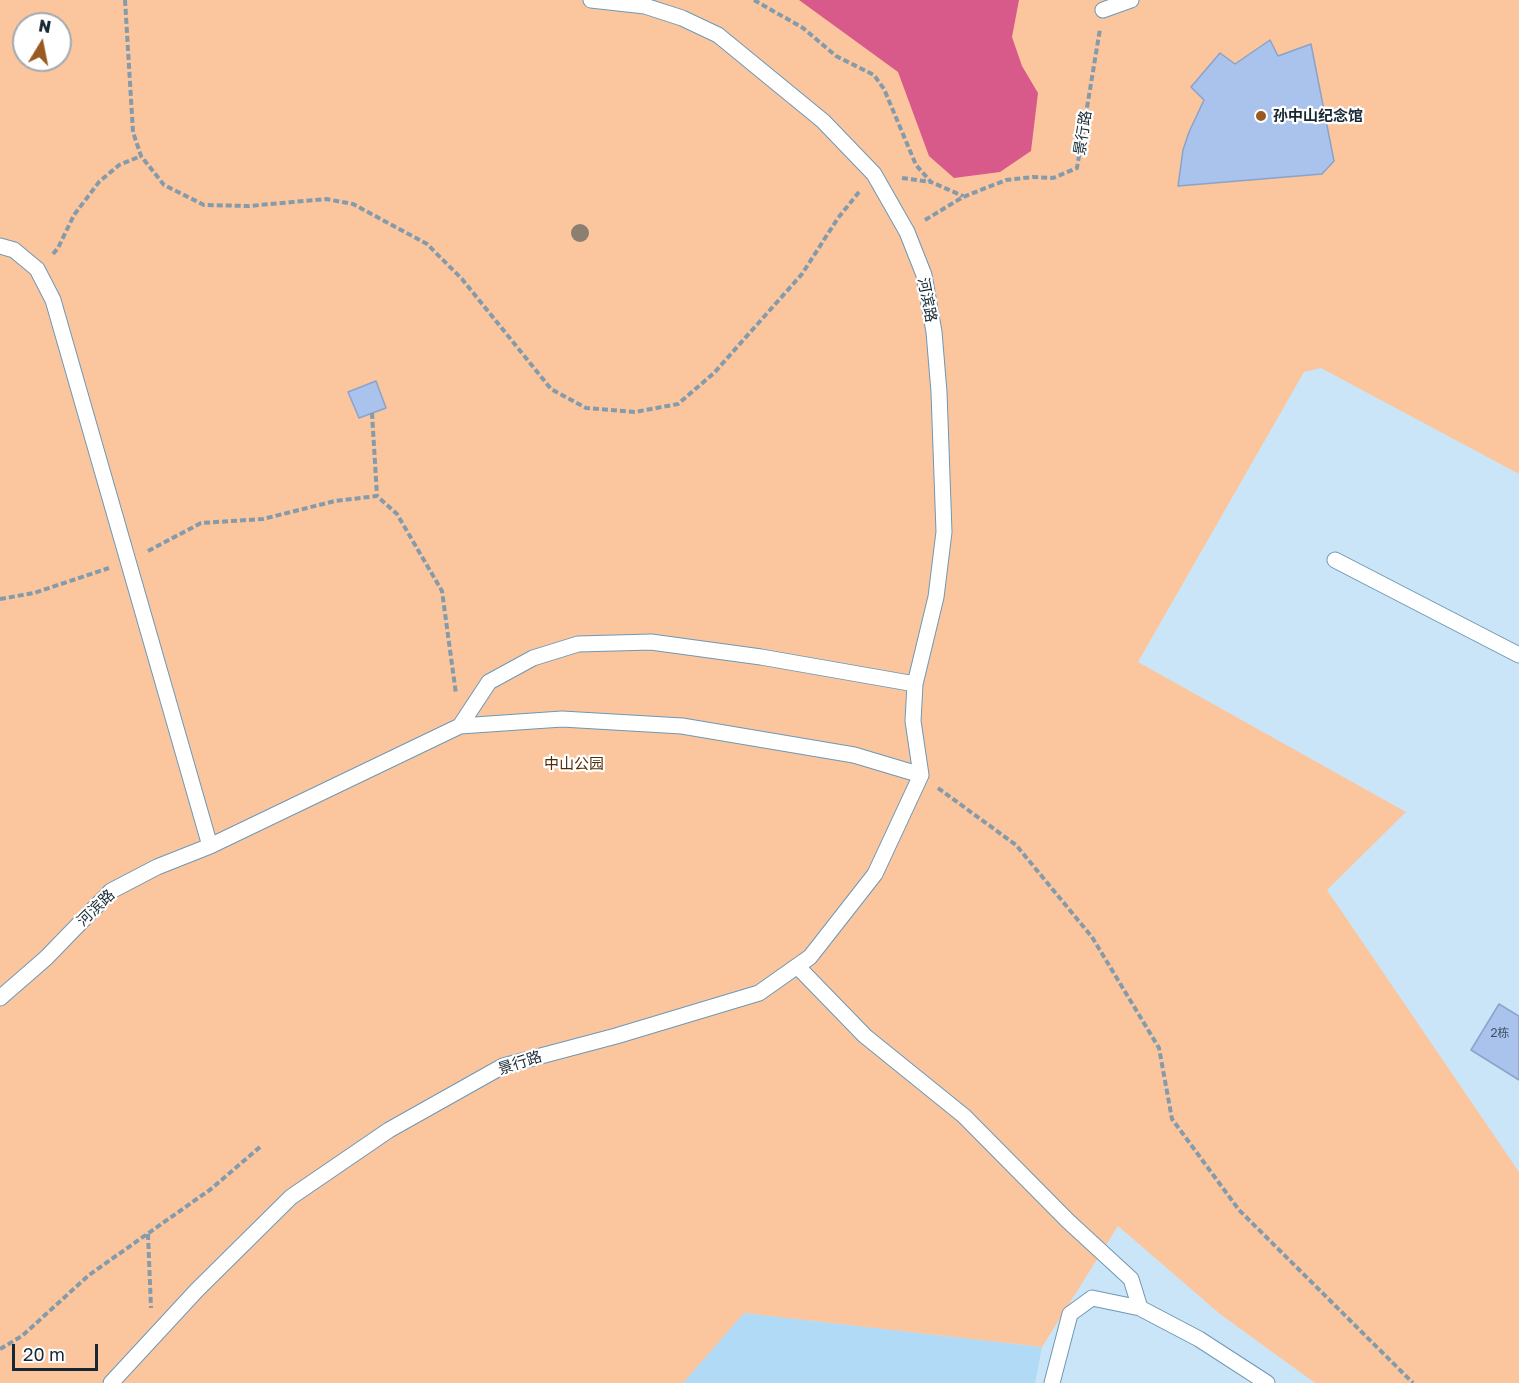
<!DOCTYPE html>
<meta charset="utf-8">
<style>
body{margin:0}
#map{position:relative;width:1519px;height:1383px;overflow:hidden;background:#cbe5f8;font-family:"Golos Text",sans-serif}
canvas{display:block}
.north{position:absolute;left:12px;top:12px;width:60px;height:60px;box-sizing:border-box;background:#fff;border:2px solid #a2a9ae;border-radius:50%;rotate:10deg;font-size:16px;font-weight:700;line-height:24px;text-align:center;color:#172834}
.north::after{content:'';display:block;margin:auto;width:21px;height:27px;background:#985a20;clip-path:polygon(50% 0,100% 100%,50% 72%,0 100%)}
.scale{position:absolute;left:12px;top:1344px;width:86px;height:27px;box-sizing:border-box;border:3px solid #172834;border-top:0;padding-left:8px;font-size:18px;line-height:21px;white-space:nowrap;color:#172834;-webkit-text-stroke:4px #fff;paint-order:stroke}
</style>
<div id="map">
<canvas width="1519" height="1383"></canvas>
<div class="north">N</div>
<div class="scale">20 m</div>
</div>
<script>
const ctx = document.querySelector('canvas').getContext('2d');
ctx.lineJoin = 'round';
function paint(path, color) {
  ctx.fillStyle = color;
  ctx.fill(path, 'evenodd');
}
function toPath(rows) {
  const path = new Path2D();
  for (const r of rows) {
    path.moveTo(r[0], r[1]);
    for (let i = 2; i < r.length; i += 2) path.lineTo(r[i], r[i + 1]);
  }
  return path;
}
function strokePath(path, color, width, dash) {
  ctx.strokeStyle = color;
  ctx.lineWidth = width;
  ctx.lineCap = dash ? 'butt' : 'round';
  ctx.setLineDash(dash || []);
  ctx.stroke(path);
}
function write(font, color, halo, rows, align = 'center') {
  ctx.font = font + ' "Golos Text","Noto Sans SC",sans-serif';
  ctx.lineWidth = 4.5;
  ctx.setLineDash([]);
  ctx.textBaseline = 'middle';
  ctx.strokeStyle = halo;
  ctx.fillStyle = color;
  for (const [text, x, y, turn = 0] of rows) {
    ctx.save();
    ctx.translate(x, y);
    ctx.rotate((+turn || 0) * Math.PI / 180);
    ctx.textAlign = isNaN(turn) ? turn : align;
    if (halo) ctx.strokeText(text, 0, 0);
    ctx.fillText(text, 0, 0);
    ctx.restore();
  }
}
const built = toPath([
 [744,1313,1042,1347,1035,1383,683,1383]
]);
const green = toPath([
 [0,0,1519,0,1519,474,1321,368,1304,372,1138,662,1406,812,1327,890,1519,1172,1519,1383,1315,1383,1220,1314,1118,1226,1042,1347,744,1313,683,1383,0,1383],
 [24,24,60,24,60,60,24,60]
]);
const water = toPath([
 [799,0,1019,0,1012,37,1022,66,1038,93,1031,151,1000,172,954,178,929,156,898,72]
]);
const building = toPath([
 [1270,40,1278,56,1311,44,1334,161,1322,174,1178,186,1183,150,1189,132,1204,100,1191,87,1220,53,1235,64,1270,40],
 [376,381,386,408,359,418,348,392,376,381],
 [1499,1004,1519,1016,1519,1080,1471,1050,1499,1004]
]);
const path = toPath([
 [125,0,133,132,141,156,164,185,204,205,249,206,326,199,353,204,427,244,462,279,551,389,586,408,635,412,678,404,714,373,802,274,838,218,859,192],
 [754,0,803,28,836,56,874,75,884,89,916,165,931,182,963,196],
 [902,178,931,182],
 [925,220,963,197,1006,180,1033,177,1053,178,1077,168,1100,29],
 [53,254,58,248,74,215,99,182,119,165,141,156],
 [372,413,377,496],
 [148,551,201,523,263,519,335,501,377,496,397,514,442,591,456,694],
 [0,599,34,593,109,568],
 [938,788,1016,845,1092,937,1159,1048,1172,1119,1239,1210,1413,1383],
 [148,1234,151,1308],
 [0,1349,22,1336,89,1275,211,1189,260,1147]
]);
const lane = toPath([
 [591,0,645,6,682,18,718,35,823,121,874,174,907,232,924,275,934,332,939,392,944,532,936,597,915,684,913,721,921,775],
 [1103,10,1131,0],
 [0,246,14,250,37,269,53,300,210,846],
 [1335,560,1519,655],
 [460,726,489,682,533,658,578,644,651,642,761,657,915,684],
 [797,966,865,1036,964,1116,1068,1221,1131,1279,1140,1308],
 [0,998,46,958,111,891,157,867,210,846,460,726,562,719,682,726,854,755,921,775],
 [111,1383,197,1290,291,1197,389,1130,503,1066,616,1036,759,993,810,957,875,874,921,775],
 [1052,1383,1070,1314,1092,1298,1140,1308,1199,1339,1267,1383]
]);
const trees = [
 [580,233]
];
const markers = [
 [1261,116,6,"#985a20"]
];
const numberNames = [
 ["2栋",1500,1033]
];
const poiNames = [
 ["孙中山纪念馆",1273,116]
];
const streetNames = [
 ["景行路",1083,133,-81],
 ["河滨路",927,300,79],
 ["河滨路",96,908,-44],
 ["景行路",520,1063,-18]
];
const parkNames = [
 ["中山公园",574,764]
];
paint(built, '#b1daf7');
paint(green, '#fbc69e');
paint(water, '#d85a8b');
paint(building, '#a9c3ec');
strokePath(building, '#8aa3ca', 1.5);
strokePath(lane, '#6d98b5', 17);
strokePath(path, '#849bab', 4, [6, 3]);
strokePath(lane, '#fff', 15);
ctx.fillStyle = '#8a7f71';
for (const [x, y] of trees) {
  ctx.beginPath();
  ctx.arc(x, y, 9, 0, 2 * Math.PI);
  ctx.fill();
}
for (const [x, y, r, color] of markers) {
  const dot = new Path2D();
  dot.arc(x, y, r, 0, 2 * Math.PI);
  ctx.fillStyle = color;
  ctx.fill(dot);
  strokePath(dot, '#fff', 2);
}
write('12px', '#3c4f62', null, numberNames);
write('bold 15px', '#172834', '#fff', poiNames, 'left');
write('15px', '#172834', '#fff', streetNames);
write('15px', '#552c03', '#fff', parkNames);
</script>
